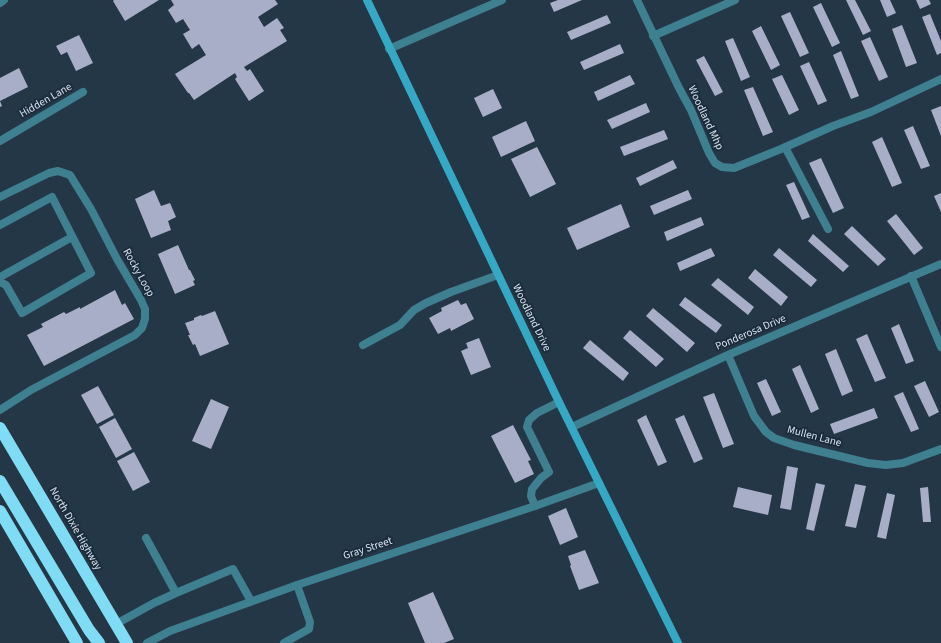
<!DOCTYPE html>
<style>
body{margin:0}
canvas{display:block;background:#243747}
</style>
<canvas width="941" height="643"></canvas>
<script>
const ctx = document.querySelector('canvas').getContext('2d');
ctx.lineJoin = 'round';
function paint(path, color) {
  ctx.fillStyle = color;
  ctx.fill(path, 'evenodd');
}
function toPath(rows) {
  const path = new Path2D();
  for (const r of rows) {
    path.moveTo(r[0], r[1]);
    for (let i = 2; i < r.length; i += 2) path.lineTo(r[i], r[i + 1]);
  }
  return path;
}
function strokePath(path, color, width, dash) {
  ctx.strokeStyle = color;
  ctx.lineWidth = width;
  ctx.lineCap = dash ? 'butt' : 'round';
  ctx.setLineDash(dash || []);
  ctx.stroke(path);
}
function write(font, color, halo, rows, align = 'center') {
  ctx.font = font + ' "Source Sans 3",sans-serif';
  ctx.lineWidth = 4;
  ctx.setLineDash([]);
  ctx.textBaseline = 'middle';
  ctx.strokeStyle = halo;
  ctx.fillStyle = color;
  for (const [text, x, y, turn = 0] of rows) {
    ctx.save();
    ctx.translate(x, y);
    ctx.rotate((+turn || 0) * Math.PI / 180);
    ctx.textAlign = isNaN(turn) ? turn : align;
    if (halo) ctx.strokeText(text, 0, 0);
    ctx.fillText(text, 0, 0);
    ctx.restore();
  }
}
const building = toPath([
 [114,0,159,0,125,21,113,1],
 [171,0,275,0,278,4,258,17,264,27,277,18,284,28,280,30,287,41,244,67,247,71,250,69,264,91,249,101,235,79,237,77,235,73,194,100,189,93,188,93,175,74,206,55,199,44,192,49,183,34,190,30,183,19,176,23,168,10,174,5],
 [558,0,582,0,554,12,550,3],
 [846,0,855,0,871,31,863,35],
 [880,0,890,0,896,13,887,17],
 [916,0,929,0,931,4,920,9],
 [821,3,840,43,832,47,813,7],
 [790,12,809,53,800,57,781,16],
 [930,14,941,41,941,53,937,55,922,17],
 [607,15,611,23,571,40,567,32],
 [902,25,917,63,906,67,892,29],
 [761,26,780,65,771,70,752,31],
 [79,35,93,63,76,71,67,52,61,55,56,46],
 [870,37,888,77,879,81,861,41],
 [733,38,750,77,741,81,725,41],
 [620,44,624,53,584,70,580,62],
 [841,51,859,96,851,99,833,55],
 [704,56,723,92,715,96,696,60],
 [809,62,827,101,818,105,800,66],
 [19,68,28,87,0,101,2,106,0,107,0,78],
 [630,75,635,84,598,101,594,92],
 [782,75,799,110,789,115,772,79],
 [753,87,773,132,763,136,744,90],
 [493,89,502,108,483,117,474,98],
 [646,103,650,112,612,129,607,120],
 [941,106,941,136,931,110],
 [526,121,535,141,501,157,492,137],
 [913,126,930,166,921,169,904,130],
 [664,130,668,139,624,156,620,147],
 [882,137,902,183,892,187,872,142],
 [537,147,556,184,530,197,511,159],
 [821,158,844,208,833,213,809,163],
 [673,160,677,168,640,186,636,178],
 [794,182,810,217,802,220,786,185],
 [154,190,161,206,170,203,176,217,168,221,171,230,151,238,135,199],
 [688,190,692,199,654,215,650,206],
 [941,193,941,212,934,196],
 [621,204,630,227,577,250,567,228],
 [896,214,923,248,914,255,887,221],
 [701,217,704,225,667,241,664,232],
 [852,226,886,259,878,266,844,234],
 [813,234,849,266,843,272,808,241],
 [178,245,189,270,190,270,195,280,193,281,195,285,175,294,158,254],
 [711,248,715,256,680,271,677,263],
 [779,248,817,280,811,287,773,255],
 [755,269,788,297,781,306,748,278],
 [718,278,754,307,748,315,711,285],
 [115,290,122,305,125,303,134,319,44,366,27,335,43,327,41,324,64,312,66,314,80,307,80,309],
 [685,297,722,325,716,333,679,305],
 [458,300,461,305,466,303,474,319,451,331,450,328,438,334,429,318,442,311,441,308],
 [653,308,695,343,687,352,646,316],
 [215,311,229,344,200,356,195,344,193,345,188,335,190,335,185,323,194,320,194,318,201,315,202,316],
 [899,324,914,361,906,364,891,328],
 [630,330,664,359,656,367,623,338],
 [867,334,886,378,875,382,856,339],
 [479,338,491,367,471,375,461,351,468,348,466,343],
 [590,340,629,373,623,381,583,348],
 [836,349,853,391,842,396,825,354],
 [800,365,819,409,811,413,792,369],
 [766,379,781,412,772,416,757,383],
 [925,381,939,412,929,417,914,386],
 [98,386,114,415,97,424,81,395],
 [903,392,919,429,911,432,894,396],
 [714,393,734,444,723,448,703,397],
 [211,399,229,407,211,449,192,441],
 [874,408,878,418,834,434,830,424],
 [646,415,667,462,658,466,637,420],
 [684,415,703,459,694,463,675,419],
 [115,418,132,449,116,458,99,427],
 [513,425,531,460,528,461,534,474,515,483,491,436],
 [134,452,150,482,133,491,117,461],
 [787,466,798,468,791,510,780,508],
 [816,483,825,485,814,531,806,529],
 [855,484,866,486,856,528,845,526],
 [738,487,772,495,768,515,733,507],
 [928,487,931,522,923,522,920,488],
 [887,493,895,495,886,539,877,537],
 [566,508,578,537,560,545,548,516],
 [585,550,599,583,579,590,570,566,571,565,568,556],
 [433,592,454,639,444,643,425,643,408,603]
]);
const lane = toPath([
 [637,0,679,88,691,110,709,153,715,163,722,167,734,168,781,149,833,126,871,112,941,79],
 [0,3,4,0],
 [653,36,735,0],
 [785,147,828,229],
 [0,225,52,197,91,273,22,313,6,285,0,282],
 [0,277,72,237],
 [363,345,400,325,414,310,426,303,451,292,498,275],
 [535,506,531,496,532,489,541,478,549,472,527,427,529,420,537,413,559,402],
 [176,593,233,569,251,601],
 [116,624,154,603,176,593,146,538],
 [284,643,309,629,310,622,297,585]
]);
const street = toPath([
 [389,49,502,0],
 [0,141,83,92],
 [0,197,49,173,58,171,70,175,91,209,117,259,141,300,145,309,145,319,142,328,135,335,31,390,0,410],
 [911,276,941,347],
 [728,355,754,416,766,432,774,438,794,445,868,463,886,465,903,463,941,449],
 [572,427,728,355,941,264],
 [147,643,170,631,297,585,535,506,599,483]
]);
const secondary = toPath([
 [367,0,559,402,678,643]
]);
const highway = toPath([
 [0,428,127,643],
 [0,481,89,630,99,643],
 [0,511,77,643]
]);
const streetNames = [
 ["Hidden Lane",46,101,-30],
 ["Woodland Mhp",705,118,65],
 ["Rocky Loop",138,273,61],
 ["Woodland Drive",531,318,64],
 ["Ponderosa Drive",751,333,-23],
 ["Mullen Lane",814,437,15],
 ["North Dixie Highway",75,529,60],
 ["Gray Street",368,549,-18]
];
paint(building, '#a8aec8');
strokePath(lane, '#3e7f90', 8);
strokePath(street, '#3e7f90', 8);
strokePath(secondary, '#35a8c4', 8);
strokePath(highway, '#80dcf5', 12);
write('11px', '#d6e1ec', '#1b2d3d', streetNames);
</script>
